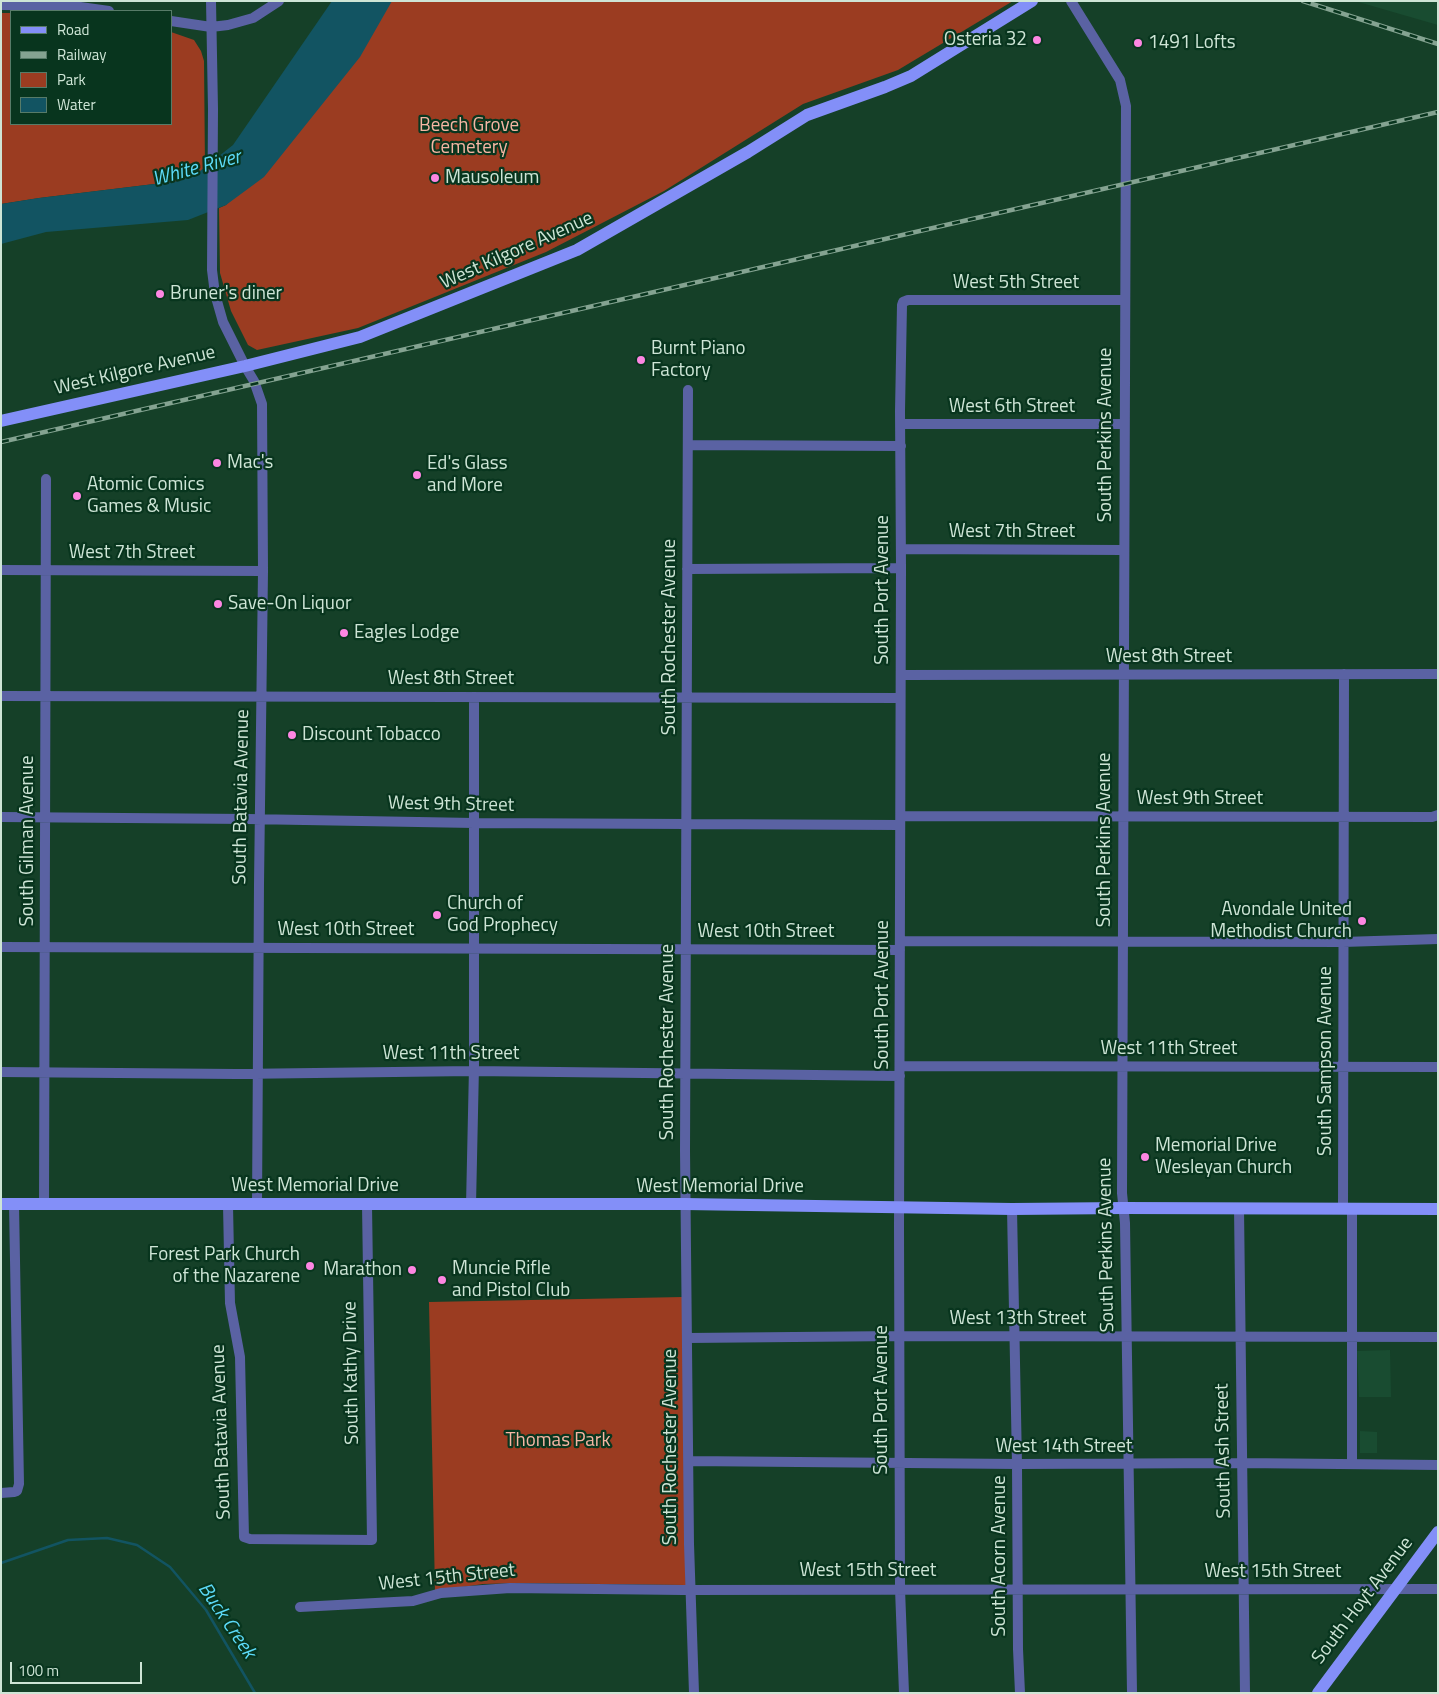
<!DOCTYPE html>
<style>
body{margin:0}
#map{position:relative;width:1439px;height:1694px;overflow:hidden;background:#154028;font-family:"Titillium Web",sans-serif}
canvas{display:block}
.frame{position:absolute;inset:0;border:2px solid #cee5d6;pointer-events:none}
.legend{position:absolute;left:10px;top:10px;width:162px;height:115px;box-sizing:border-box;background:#08351e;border:1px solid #577b68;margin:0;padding:6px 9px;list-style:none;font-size:15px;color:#cee5d6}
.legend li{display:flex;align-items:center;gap:10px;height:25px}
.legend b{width:25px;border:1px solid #577b68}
.scale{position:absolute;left:10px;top:1662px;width:132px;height:22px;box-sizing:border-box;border:2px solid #cee5d6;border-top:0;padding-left:6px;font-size:15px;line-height:18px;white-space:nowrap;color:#cee5d6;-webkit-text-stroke:4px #08351e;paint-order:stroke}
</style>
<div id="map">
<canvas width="1439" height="1694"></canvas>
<div class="frame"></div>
<ul class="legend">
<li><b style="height:6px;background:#838ff8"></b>Road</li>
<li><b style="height:6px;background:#84a391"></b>Railway</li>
<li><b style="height:14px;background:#9b3c21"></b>Park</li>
<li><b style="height:14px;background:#125462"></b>Water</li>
</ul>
<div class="scale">100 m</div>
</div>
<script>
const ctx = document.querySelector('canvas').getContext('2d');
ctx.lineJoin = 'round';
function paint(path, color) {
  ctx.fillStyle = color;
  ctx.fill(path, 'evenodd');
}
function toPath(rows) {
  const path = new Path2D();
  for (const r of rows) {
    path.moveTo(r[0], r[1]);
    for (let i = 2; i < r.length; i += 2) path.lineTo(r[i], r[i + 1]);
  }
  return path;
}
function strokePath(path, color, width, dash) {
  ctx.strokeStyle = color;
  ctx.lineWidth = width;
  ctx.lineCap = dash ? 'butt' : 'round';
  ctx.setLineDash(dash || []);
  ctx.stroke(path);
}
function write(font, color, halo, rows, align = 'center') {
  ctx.font = font + ' "Titillium Web",sans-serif';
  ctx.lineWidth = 4.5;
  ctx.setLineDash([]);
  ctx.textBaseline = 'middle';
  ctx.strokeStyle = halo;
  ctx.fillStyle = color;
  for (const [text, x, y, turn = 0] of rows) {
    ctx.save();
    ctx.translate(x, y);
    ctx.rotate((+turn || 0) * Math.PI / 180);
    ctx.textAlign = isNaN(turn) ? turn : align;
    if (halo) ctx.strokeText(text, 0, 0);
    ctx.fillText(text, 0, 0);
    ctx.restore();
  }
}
const built = toPath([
 [1355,1,1438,1,1438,25],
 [1390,1350,1391,1397,1359,1397,1357,1351],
 [1360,1431,1377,1432,1377,1453,1360,1453]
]);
const green = toPath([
 [391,1,1013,1,898,70,803,104,664,191,546,252,358,328,257,350,248,345,231,311,220,273,219,208,226,205],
 [1,13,11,13,11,124,171,124,171,32,194,40,201,51,204,61,205,169,179,181,39,198,1,204],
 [683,1297,686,1585,519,1583,483,1584,435,1591,429,1302]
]);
const water = toPath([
 [332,1,392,1,360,57,264,177,226,205,188,220,46,232,1,244,1,204,39,198,179,181,200,171,233,145]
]);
const stream = toPath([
 [1,1563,68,1540,107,1538,137,1545,170,1567,206,1610,255,1693]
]);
const minor = toPath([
 [211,1,213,109,212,270,215,294,223,322,245,366,254,381,262,404,263,571,259,884,257,1205],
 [1071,1,1120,80,1126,106,1122,1193,1125,1223,1132,1693],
 [1,5,73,6,109,11],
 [171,21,211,27,228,25,253,18,279,1],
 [688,390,685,1150,689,1544,694,1693],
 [901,424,1124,424],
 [688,445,901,446],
 [901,549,1123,550],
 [687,569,901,568],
 [1,570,263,571],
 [901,675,1438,674],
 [1,696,900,698],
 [901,816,1432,817,1438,815],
 [1,817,248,819,474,823,900,825],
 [900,941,1343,942,1438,939],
 [1,947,900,950],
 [900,1066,1438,1067],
 [1,1072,236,1074,473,1071,900,1076],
 [44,1204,46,479],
 [228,1205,230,1303,240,1357,244,1537,250,1539,372,1540,367,1205],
 [471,1205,474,1067,474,697],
 [1239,1208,1245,1693],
 [1343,1208,1344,674],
 [1012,1209,1017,1464,1018,1649,1020,1693],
 [1352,1209,1352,1463],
 [688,1338,900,1336,1438,1337],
 [689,1461,1017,1464,1241,1463,1438,1465],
 [1,1493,14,1492,17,1491,19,1484,14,1204],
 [300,1607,413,1601,441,1593,510,1588,683,1590,1438,1589],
 [904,1693,900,1589,899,1226,901,568,900,411,902,305,903,302,908,300,1124,300]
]);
const major = toPath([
 [1,421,245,366,360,337,577,250,748,152,807,115,885,87,911,76,1032,1],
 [1,1204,685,1204,1012,1209,1124,1208,1438,1209],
 [1318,1693,1438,1532]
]);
const rail = toPath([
 [1303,1,1438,44],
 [1,442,1438,112]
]);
const markers = [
 [1037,40,5,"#fd86e2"],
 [1138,43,5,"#fd86e2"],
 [435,178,5,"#fd86e2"],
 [160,294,5,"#fd86e2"],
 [641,360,5,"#fd86e2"],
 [217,463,5,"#fd86e2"],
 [417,475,5,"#fd86e2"],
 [77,496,5,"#fd86e2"],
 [218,604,5,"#fd86e2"],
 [344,633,5,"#fd86e2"],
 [292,735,5,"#fd86e2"],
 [437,915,5,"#fd86e2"],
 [1362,921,5,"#fd86e2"],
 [1145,1157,5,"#fd86e2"],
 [310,1266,5,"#fd86e2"],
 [412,1270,5,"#fd86e2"],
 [442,1280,5,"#fd86e2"]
];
const poiNames = [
 ["Osteria 32",1027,40,"right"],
 ["1491 Lofts",1148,43],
 ["Mausoleum",445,178],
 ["Bruner's diner",170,294],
 ["Burnt Piano",651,349],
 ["Factory",651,371],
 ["Mac's",227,463],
 ["Ed's Glass",427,464],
 ["and More",427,486],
 ["Atomic Comics",87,485],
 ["Games & Music",87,507],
 ["Save-On Liquor",228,604],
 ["Eagles Lodge",354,633],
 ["Discount Tobacco",302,735],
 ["Church of",447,904],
 ["God Prophecy",447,926],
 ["Avondale United",1352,910,"right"],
 ["Methodist Church",1352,932,"right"],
 ["Memorial Drive",1155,1146],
 ["Wesleyan Church",1155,1168],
 ["Forest Park Church",300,1255,"right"],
 ["of the Nazarene",300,1277,"right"],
 ["Muncie Rifle",452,1269],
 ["and Pistol Club",452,1291],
 ["Marathon",402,1270,"right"]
];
const parkNames = [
 ["Beech Grove",469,126],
 ["Cemetery",469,148],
 ["Thomas Park",558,1441]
];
const streetNames = [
 ["West Kilgore Avenue",517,251,-24],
 ["West 5th Street",1016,283],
 ["West Kilgore Avenue",135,371,-13],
 ["West 6th Street",1012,407],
 ["South Perkins Avenue",1106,435,-90],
 ["West 7th Street",1012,532],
 ["West 7th Street",132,553],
 ["South Port Avenue",883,590,-90],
 ["South Rochester Avenue",670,637,-90],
 ["West 8th Street",1169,657],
 ["West 8th Street",451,679],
 ["South Batavia Avenue",242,797,-89],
 ["West 9th Street",1200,799],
 ["West 9th Street",451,805,1],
 ["South Perkins Avenue",1105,840,-90],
 ["South Gilman Avenue",28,841,-90],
 ["West 10th Street",346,930],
 ["West 10th Street",766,932],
 ["South Port Avenue",883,995,-90],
 ["South Rochester Avenue",668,1042,-90],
 ["West 11th Street",1169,1049],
 ["West 11th Street",451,1054],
 ["South Sampson Avenue",1326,1061,-90],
 ["West Memorial Drive",315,1186],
 ["West Memorial Drive",720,1187],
 ["South Perkins Avenue",1107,1245,-91],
 ["West 13th Street",1018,1319],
 ["South Kathy Drive",352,1373,-91],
 ["South Port Avenue",882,1400,-90],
 ["South Batavia Avenue",222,1432,-92],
 ["South Rochester Avenue",671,1447,-90],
 ["West 14th Street",1064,1447],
 ["South Ash Street",1224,1451,-91],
 ["South Acorn Avenue",1000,1556,-90],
 ["West 15th Street",868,1571],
 ["West 15th Street",1273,1572],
 ["West 15th Street",447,1578,-6],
 ["South Hoyt Avenue",1363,1601,-53]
];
const waterNames = [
 ["White River",197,169,-15],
 ["Buck Creek",226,1621,56]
];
paint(built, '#194c31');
paint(green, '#9b3c21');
paint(water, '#125462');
strokePath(stream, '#125462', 2.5);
strokePath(minor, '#5a62a3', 10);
strokePath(major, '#838ff8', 12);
strokePath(rail, '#84a391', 4.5);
strokePath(rail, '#08351e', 2.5, [8]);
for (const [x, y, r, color] of markers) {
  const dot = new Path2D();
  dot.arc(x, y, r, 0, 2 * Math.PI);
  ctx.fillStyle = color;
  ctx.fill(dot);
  strokePath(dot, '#08351e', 2);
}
write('19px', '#cee5d6', '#08351e', poiNames, 'left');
write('19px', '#f6b6a4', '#08351e', parkNames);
write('19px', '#cee5d6', '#08351e', streetNames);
write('italic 20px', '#5cdaf8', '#08351e', waterNames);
</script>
